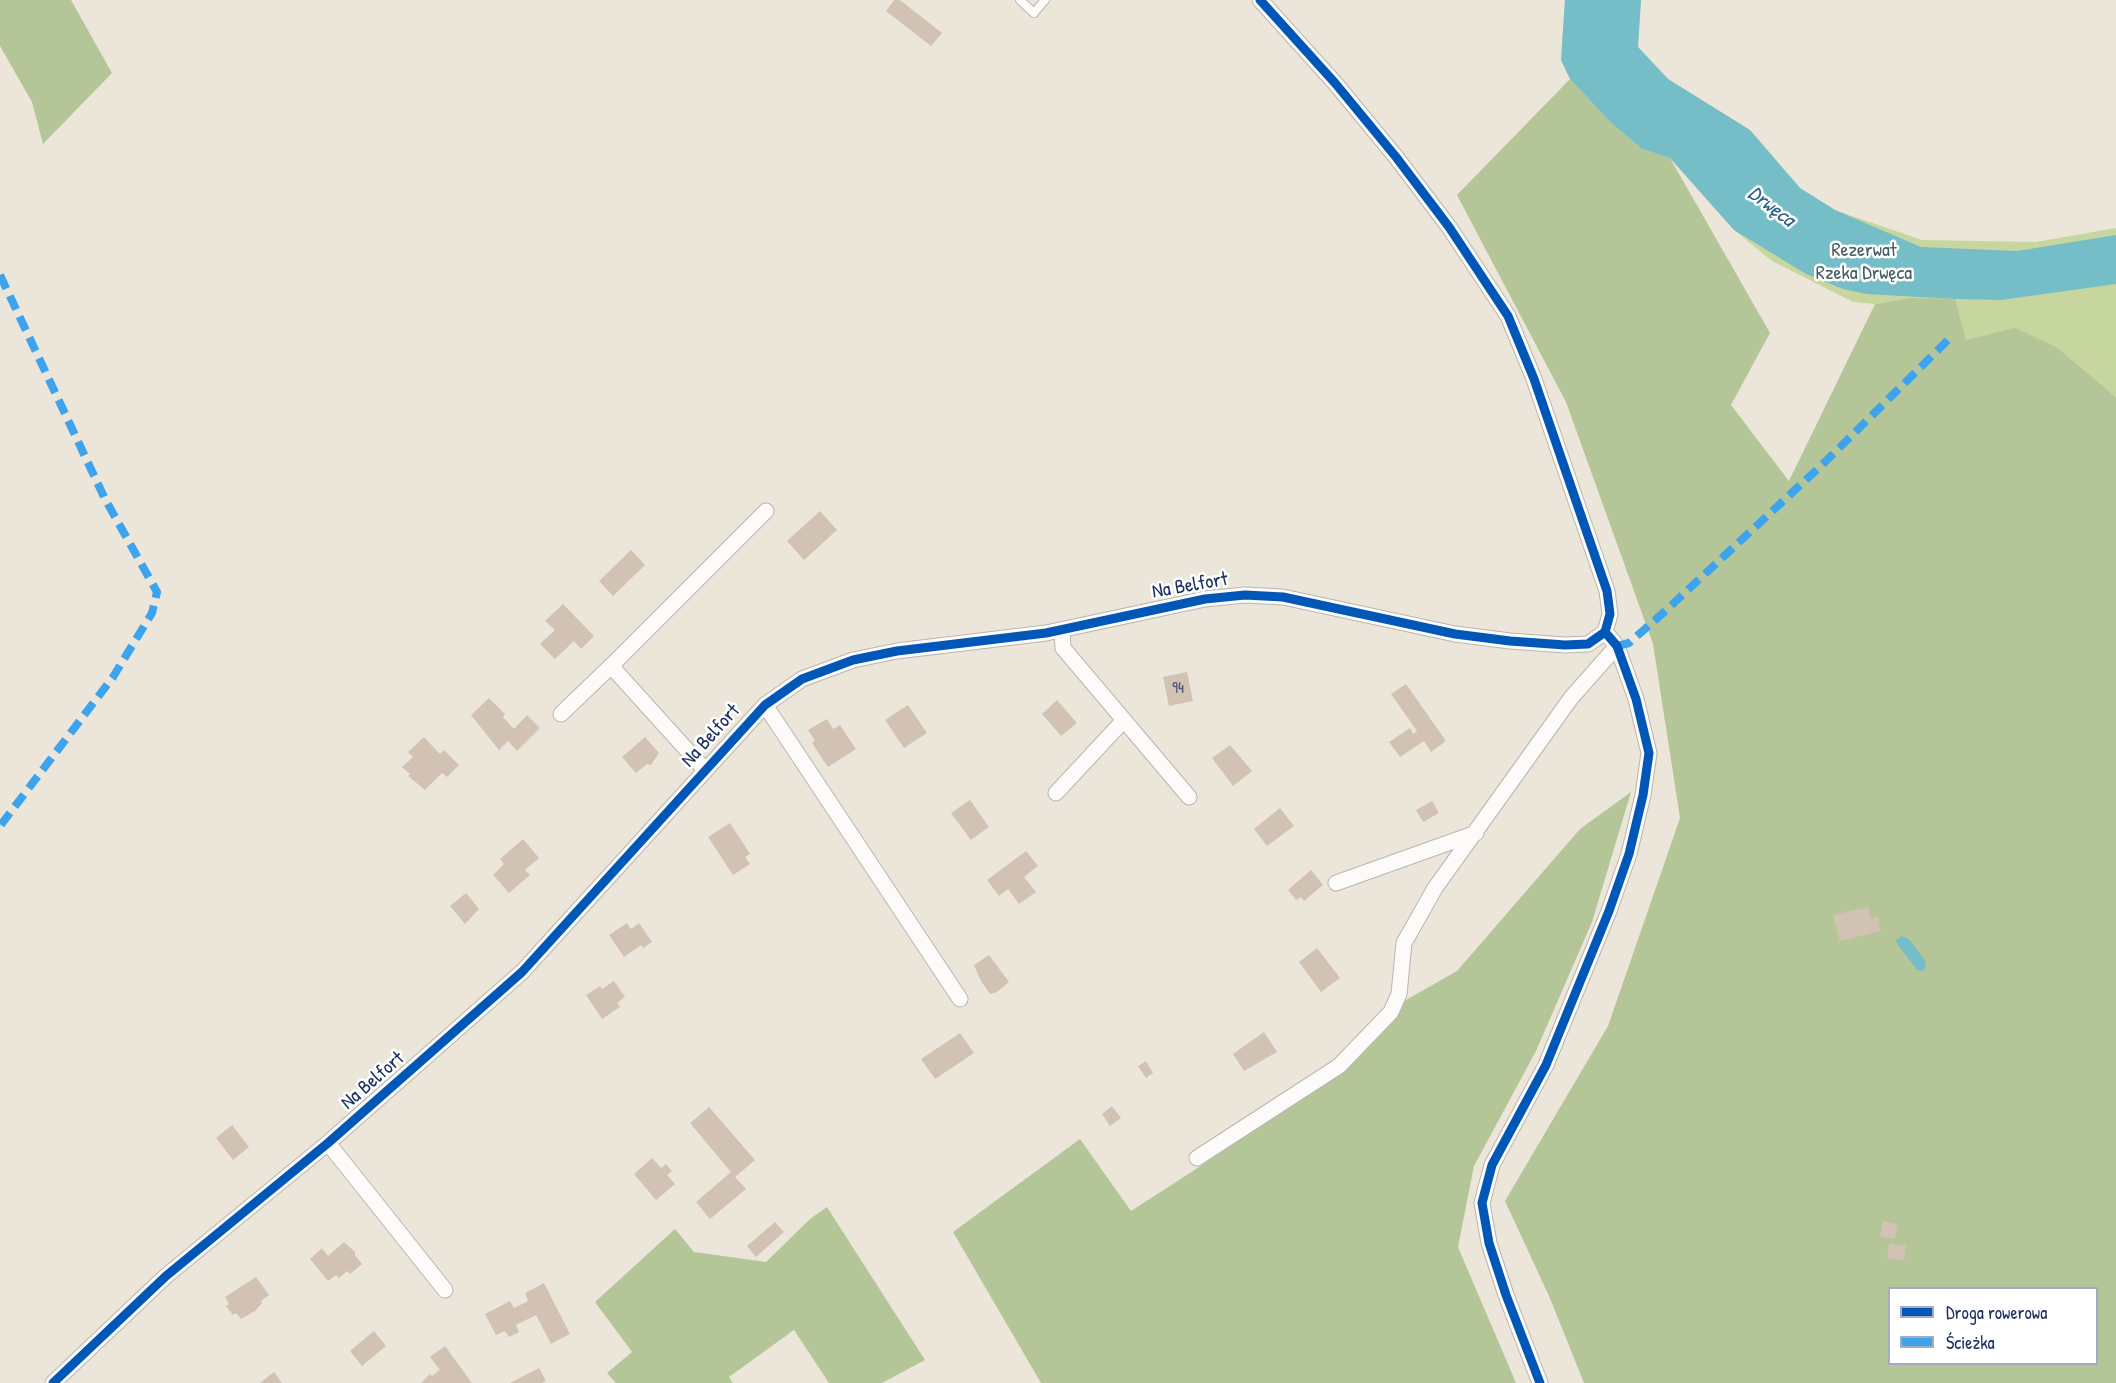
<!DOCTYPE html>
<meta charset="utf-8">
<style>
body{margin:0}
#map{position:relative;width:2116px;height:1383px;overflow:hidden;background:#ebe6d9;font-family:"Patrick Hand",sans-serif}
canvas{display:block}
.legend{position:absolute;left:1888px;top:1287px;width:210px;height:78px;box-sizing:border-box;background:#fff;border:2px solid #a4acbf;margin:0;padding:8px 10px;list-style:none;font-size:18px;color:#1b2f5e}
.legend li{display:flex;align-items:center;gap:12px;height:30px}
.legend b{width:30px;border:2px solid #a4acbf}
</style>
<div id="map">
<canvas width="2116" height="1383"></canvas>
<ul class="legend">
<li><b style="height:8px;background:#0057b8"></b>Droga rowerowa</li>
<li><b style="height:8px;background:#3da3ed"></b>Ścieżka</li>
</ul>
</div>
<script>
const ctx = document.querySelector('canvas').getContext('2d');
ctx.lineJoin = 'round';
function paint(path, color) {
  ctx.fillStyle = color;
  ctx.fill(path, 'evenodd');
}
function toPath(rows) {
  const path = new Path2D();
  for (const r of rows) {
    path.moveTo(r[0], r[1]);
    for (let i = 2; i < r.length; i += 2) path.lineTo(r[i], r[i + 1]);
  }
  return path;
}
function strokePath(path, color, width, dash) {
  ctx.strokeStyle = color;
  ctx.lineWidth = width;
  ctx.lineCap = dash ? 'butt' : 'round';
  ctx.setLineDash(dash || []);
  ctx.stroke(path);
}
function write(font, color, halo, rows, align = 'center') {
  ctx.font = font + ' "Patrick Hand",sans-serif';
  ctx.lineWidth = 5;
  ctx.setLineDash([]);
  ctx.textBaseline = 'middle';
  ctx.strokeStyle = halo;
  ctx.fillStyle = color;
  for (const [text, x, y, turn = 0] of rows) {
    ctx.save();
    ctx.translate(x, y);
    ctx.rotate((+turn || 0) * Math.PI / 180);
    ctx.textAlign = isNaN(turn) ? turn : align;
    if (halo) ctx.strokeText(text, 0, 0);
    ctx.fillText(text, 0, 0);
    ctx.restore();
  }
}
const green = toPath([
 [1565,0,1641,0,1638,47,1668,79,1750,130,1800,188,1835,210,1922,240,2036,242,2116,228,2116,397,2058,348,1966,340,1910,298,1875,304,1853,302,1772,261,1734,230,1670,158,1642,149,1570,79,1561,60]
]);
const forest = toPath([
 [0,0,71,0,112,73,43,144,32,102,0,46],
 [1570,79,1611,123,1642,149,1670,158,1770,333,1731,405,1789,481,1875,304,1910,298,1955,299,1966,340,2015,328,2058,348,2116,397,2116,1383,1584,1383,1549,1296,1505,1201,1608,1026,1680,818,1653,644,1566,402,1457,195],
 [1890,1288,2096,1288,2096,1364,1890,1364],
 [1631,792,1592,922,1536,1051,1474,1166,1458,1247,1516,1383,1041,1383,953,1232,1080,1139,1131,1211,1193,1171,1344,1070,1383,1030,1406,1000,1457,971,1580,829],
 [827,1207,925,1360,882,1383,829,1383,794,1330,729,1377,733,1383,616,1383,607,1373,632,1352,595,1302,675,1229,694,1252,766,1262,810,1219]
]);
const water = toPath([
 [1565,0,1641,0,1638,47,1668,79,1750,130,1800,188,1835,210,1921,247,2017,251,2116,235,2116,284,2001,300,1955,299,1866,294,1843,289,1806,274,1734,230,1670,158,1642,149,1611,123,1570,79,1561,60],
 [1902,936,1909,939,1926,962,1924,971,1917,970,1897,944,1896,940]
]);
const building = toPath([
 [894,0,900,0,942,33,931,46,886,11],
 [820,511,837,530,804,560,787,541],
 [631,550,645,565,613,596,599,581],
 [563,604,594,636,581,649,574,641,555,659,540,644,555,630,545,621],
 [1187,672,1193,701,1169,706,1163,677],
 [1406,684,1446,741,1431,752,1424,741,1400,757,1389,742,1410,728,1413,734,1417,731,1391,694],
 [489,698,505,714,503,717,514,729,527,715,540,728,517,751,508,741,499,750,471,715],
 [1057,700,1077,723,1061,736,1042,714],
 [908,705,927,733,904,748,885,720],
 [827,719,833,729,840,725,856,749,828,767,812,743,815,741,808,730],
 [424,737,440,754,444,750,459,765,447,777,442,773,425,790,408,776,410,774,402,767,413,757,408,752],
 [645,737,659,753,651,765,647,764,636,773,622,757],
 [1230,745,1252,771,1233,786,1212,758],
 [970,800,989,827,971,840,951,813],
 [1432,801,1439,813,1423,822,1416,810],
 [1280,808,1294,826,1267,846,1254,829],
 [730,823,750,854,745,857,750,864,733,875,708,837],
 [523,839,539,858,525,870,530,875,509,893,493,875,504,864,500,859],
 [1026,851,1038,866,1024,877,1036,892,1019,904,1008,889,999,896,987,880],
 [1311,870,1323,885,1304,901,1301,897,1296,900,1288,890],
 [466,893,479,909,465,924,450,906],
 [1868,907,1871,919,1878,917,1881,931,1840,941,1833,915],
 [627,923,631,929,639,923,652,942,643,948,641,945,624,957,609,935],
 [1317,948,1340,978,1321,992,1299,962],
 [989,955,1009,982,997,992,990,994,981,981,974,965],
 [614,981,625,997,617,1003,620,1007,602,1019,586,995,600,986,602,989],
 [1264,1032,1277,1052,1244,1071,1233,1054],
 [960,1033,974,1053,935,1079,921,1059],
 [1146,1061,1153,1073,1146,1078,1138,1066],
 [1112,1106,1121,1118,1110,1126,1102,1114],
 [709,1107,755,1160,735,1177,746,1189,710,1219,696,1202,731,1172,690,1123],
 [232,1125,249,1147,233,1160,216,1138],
 [652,1158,661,1168,666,1164,672,1171,667,1175,675,1184,656,1200,634,1174],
 [1883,1221,1897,1224,1895,1239,1880,1236],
 [775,1222,784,1232,756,1257,747,1246],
 [344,1242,355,1252,355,1255,362,1264,350,1274,347,1271,339,1278,336,1275,328,1281,310,1259,322,1248,328,1256],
 [1889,1243,1906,1246,1904,1261,1887,1258],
 [256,1277,269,1295,261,1301,262,1303,255,1311,241,1319,236,1313,233,1315,226,1306,229,1304,225,1297],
 [544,1283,570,1334,551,1344,536,1315,516,1325,519,1332,509,1337,505,1331,496,1335,485,1314,510,1301,514,1308,528,1301,525,1293],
 [374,1331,386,1346,362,1366,350,1351],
 [445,1346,472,1383,421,1383,430,1374,432,1376,440,1370,430,1357],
 [539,1368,546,1381,542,1383,510,1383],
 [274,1372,282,1383,260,1383]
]);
const lane = toPath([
 [1020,0,1034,13,1045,0]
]);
const street = toPath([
 [1260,0,1335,83,1396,157,1449,227,1508,316,1534,379,1607,591,1610,614,1605,632],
 [1062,630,1063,648,1189,797],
 [765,705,960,999],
 [561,714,611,666],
 [705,770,611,666,766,511],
 [1056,793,1124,720],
 [1336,883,1476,833],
 [328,1143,445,1290],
 [1197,1158,1339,1066,1391,1012,1399,994,1404,943,1435,888,1571,698,1617,646],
 [53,1383,166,1276,328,1143,522,972,765,705,802,679,853,660,897,651,1046,633,1205,599,1245,595,1283,597,1455,634,1510,641,1565,645,1588,644,1605,632],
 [1540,1383,1506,1295,1489,1243,1482,1203,1492,1165,1546,1065,1609,911,1629,854,1643,795,1649,753,1636,699,1617,646,1605,632]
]);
const quiet = toPath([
 [0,275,105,499,157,592,152,613,113,677,0,826],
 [1617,646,1629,643,1663,613,1826,461,1951,337]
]);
const cycleway = toPath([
 [1260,0,1335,83,1396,157,1449,227,1508,316,1534,379,1607,591,1610,614,1605,632],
 [53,1383,166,1276,328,1143,522,972,765,705,802,679,853,660,897,651,1046,633,1205,599,1245,595,1283,597,1455,634,1510,641,1565,645,1588,644,1605,632],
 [1540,1383,1506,1295,1489,1243,1482,1203,1492,1165,1546,1065,1609,911,1629,854,1643,795,1649,753,1636,699,1617,646,1605,632]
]);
const numberNames = [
 ["94",1178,689]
];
const parkNames = [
 ["Rezerwat",1864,251],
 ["Rzeka Drwęca",1864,274]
];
const streetNames = [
 ["Na Belfort",1190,586,-10],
 ["Na Belfort",711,736,-48],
 ["Na Belfort",373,1081,-41]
];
const waterNames = [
 ["Drwęca",1771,207,37]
];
paint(green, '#c7d69f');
paint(forest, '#b4c698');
paint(water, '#75bec8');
paint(building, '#d2c2b4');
strokePath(lane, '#b7b6b2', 10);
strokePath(street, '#b7b6b2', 17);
strokePath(lane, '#fcfbf9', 8);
strokePath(street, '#fcfbf9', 15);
strokePath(quiet, '#3da3ed', 8, [15, 8]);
strokePath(cycleway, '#0057b8', 9);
write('16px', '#495474', null, numberNames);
write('20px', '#465d63', '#fff', parkNames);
write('20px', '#1b2f5e', '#fff', streetNames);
write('italic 21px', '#2b6185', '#fff', waterNames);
</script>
